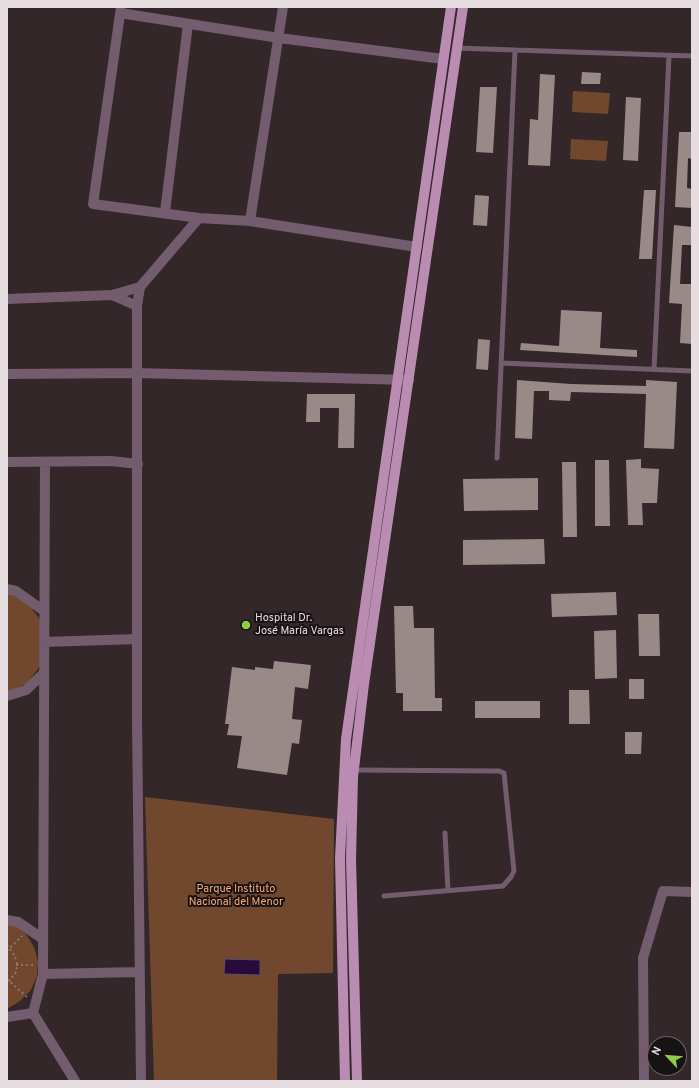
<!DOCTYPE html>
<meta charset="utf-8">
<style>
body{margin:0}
#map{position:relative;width:699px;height:1088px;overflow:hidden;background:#33272a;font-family:Overpass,sans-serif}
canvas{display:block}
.frame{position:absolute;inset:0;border:8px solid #e5dddf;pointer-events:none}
.north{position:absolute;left:647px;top:1036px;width:40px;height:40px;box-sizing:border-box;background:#171213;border:1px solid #696365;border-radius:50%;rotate:296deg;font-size:11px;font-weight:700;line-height:16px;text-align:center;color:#e5dddf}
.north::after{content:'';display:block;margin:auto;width:14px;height:18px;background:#8ece43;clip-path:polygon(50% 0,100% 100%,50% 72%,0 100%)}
</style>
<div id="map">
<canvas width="699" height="1088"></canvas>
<div class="frame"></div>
<div class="north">N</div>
</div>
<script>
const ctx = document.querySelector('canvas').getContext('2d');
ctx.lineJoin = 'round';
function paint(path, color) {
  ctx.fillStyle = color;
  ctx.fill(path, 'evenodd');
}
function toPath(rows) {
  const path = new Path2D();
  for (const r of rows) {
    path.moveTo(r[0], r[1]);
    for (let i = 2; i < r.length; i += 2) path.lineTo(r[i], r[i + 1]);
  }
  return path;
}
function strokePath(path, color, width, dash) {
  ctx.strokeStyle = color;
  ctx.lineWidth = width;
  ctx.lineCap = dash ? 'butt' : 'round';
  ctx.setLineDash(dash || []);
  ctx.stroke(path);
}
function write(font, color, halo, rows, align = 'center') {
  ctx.font = font + ' Overpass,sans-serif';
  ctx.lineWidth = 4;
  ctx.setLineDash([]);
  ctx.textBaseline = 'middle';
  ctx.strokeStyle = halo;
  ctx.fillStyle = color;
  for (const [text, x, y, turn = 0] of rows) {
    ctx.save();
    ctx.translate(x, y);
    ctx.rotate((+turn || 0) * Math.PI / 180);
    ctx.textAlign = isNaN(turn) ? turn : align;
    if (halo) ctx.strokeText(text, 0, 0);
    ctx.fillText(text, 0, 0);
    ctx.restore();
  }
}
const green = toPath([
 [573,91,610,93,608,114,572,112],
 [571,139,608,141,606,161,570,159],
 [7,592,14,594,28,604,39,618,44,635,44,652,38,669,27,683,7,694],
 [145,797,334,819,333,973,278,974,277,1081,154,1081],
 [7,922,15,925,26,934,34,947,38,961,37,976,31,990,20,1001,7,1009]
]);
const water = toPath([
 [225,959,260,960,260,975,224,974,225,959]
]);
const building = toPath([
 [582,72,601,73,600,84,581,84],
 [540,74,555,75,550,166,528,165,530,119,538,120],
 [480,87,497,87,493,153,476,152],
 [626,97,641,98,638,161,623,160],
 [679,132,692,132,692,159,688,158,687,188,692,189,692,208,675,207],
 [644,190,656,190,652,259,639,259],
 [475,195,489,196,487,226,473,225],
 [674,225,692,227,692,245,682,245,680,284,692,284,692,344,680,343,682,304,669,303],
 [561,310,602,312,600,348,637,350,637,357,520,350,521,343,559,346],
 [478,339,490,340,488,370,476,369],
 [517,380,571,384,646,386,646,380,677,382,674,449,644,448,646,394,571,392,570,401,549,400,549,391,534,391,532,439,515,438],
 [307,394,355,394,354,448,338,448,339,408,320,408,320,422,306,422],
 [641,459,641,468,659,469,657,503,642,503,643,525,628,525,626,460],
 [595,460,609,460,610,526,595,526],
 [562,462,576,462,577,537,563,537],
 [538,478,538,510,464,511,463,479],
 [544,539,545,564,463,565,463,540],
 [616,592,617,615,552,617,551,594],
 [394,606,413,606,414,628,434,628,435,698,442,698,442,711,403,711,403,693,396,693],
 [638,614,659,614,660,656,639,656],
 [616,630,617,678,595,679,594,631],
 [274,661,311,665,308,689,295,687,292,719,302,720,299,744,292,743,287,775,237,768,242,736,227,735,229,724,225,724,232,667,255,670,255,667,273,669],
 [629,679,644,679,644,699,629,699],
 [569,690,589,690,590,724,569,724],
 [475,701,540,701,540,718,475,718],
 [625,732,642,732,641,754,625,754]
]);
const path = toPath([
 [7,945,15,956,17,964,16,972,7,984],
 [7,951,22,936],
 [16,965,35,965],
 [7,979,27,997]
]);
const service = toPath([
 [456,48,692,56],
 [501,363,692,371],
 [654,369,669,56],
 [497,458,515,50],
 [354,770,499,771,504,773,514,871,511,877,503,886,384,896],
 [445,833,448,890]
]);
const minor = toPath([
 [121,7,93,204,199,218,250,221,417,247],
 [120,13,279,38,443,59],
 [165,212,188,24],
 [250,221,283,7],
 [140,287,137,306,137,718,141,1081],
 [112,295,137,306],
 [7,299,112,295,140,287,199,218],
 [7,374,137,373,409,380],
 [7,462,111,461,138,464],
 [45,462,43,974,33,1013,75,1081],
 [7,589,16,591,44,611],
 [44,642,137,639],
 [7,696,26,690,44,673],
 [7,920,18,922,43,939],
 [43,974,140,972],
 [7,1017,33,1013],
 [644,1081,643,958,663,891,692,892]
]);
const primary = toPath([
 [345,1081,340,858,346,739,451,7],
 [357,1081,351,859,353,777,364,684,463,7]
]);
const markers = [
 [246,625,5,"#8ece43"]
];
const poiNames = [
 ["Hospital Dr.",255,619],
 ["José María Vargas",255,632]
];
const parkNames = [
 ["Parque Instituto",236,890],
 ["Nacional del Menor",236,903]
];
paint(green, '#71482e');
paint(water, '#280b3b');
strokePath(water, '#614a6c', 1);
paint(building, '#998a88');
strokePath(path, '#8f8587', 1.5, [2, 3]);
strokePath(service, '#735c6e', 5);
strokePath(minor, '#735c6e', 10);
strokePath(primary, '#bb8cb1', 10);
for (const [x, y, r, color] of markers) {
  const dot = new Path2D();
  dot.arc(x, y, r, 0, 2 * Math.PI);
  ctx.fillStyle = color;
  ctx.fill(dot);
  strokePath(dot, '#171213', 1.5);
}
write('11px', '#e5dddf', '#171213', poiNames, 'left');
write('11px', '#fca974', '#171213', parkNames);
</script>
